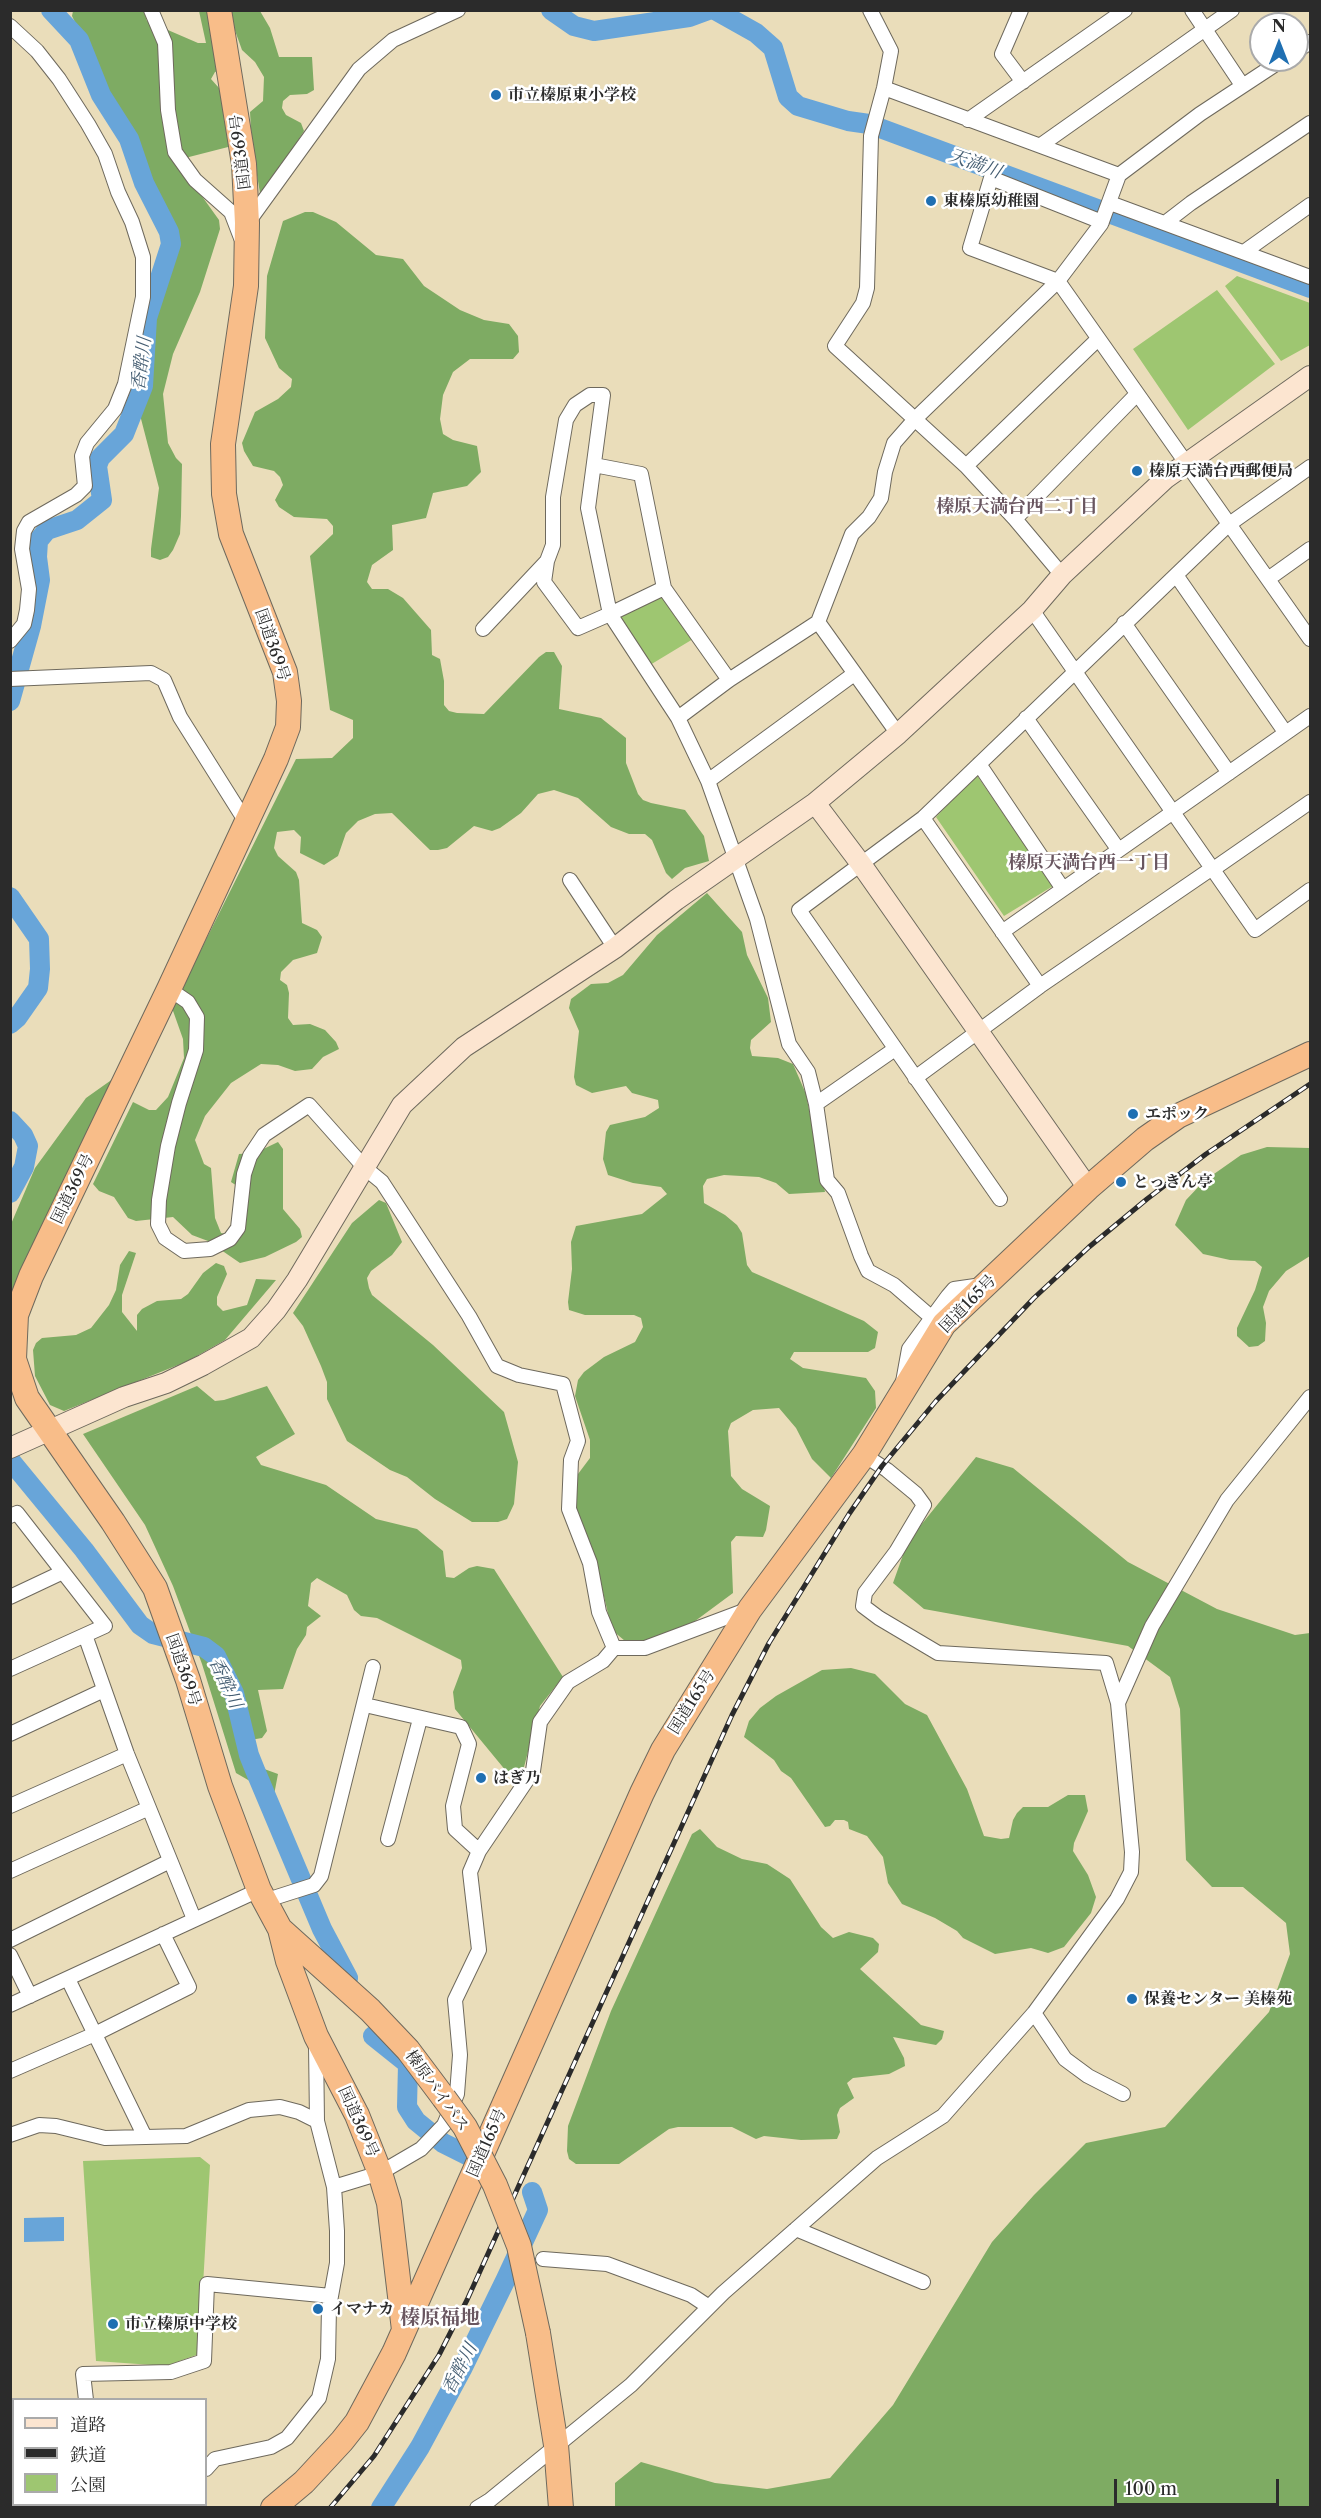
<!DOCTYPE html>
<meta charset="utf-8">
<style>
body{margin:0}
#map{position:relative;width:1321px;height:2518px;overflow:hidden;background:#eaddba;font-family:"Libre Caslon Text","Noto Serif JP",serif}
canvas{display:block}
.frame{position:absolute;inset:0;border:12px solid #2b2b2b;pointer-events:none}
.legend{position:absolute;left:12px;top:2398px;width:195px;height:108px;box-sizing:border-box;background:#fff;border:2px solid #aaa;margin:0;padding:8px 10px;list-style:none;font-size:18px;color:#2b2b2b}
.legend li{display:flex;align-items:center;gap:12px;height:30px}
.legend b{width:30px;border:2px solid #aaa}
.north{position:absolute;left:1249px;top:12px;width:60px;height:60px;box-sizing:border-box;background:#fff;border:2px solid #aaa;border-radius:50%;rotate:0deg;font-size:16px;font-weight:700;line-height:24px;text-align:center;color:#2b2b2b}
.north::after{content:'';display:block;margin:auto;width:21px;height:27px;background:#1f6fb2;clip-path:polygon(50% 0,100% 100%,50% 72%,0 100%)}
.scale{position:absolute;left:1114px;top:2479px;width:165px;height:27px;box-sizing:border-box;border:3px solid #2b2b2b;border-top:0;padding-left:8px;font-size:18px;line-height:21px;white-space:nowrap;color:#2b2b2b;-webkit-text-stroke:4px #fff;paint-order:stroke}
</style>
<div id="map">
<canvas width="1321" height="2518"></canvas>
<div class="frame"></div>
<ul class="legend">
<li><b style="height:8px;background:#fce5d0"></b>道路</li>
<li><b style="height:8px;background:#2b2b2b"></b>鉄道</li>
<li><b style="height:16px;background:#9ec671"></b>公園</li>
</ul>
<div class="north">N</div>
<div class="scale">100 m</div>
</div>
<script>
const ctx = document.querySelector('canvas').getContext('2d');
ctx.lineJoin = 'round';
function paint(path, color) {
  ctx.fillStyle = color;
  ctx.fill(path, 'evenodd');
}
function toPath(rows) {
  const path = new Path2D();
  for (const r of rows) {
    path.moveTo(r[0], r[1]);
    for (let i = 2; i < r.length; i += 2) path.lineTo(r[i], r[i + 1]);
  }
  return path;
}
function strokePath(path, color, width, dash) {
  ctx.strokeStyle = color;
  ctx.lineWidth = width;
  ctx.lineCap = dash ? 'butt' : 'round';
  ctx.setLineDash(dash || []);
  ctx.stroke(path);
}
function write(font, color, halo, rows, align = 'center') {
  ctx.font = font + ' "Libre Caslon Text","Noto Serif JP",serif';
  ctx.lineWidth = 5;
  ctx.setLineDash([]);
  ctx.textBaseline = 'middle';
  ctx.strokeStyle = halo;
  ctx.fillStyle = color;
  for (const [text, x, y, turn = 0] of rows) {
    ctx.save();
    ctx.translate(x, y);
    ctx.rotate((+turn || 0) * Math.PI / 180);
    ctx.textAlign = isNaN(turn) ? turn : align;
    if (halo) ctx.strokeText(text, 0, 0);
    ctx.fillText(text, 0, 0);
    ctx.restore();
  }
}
const green = toPath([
 [1237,276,1310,303,1310,345,1281,361,1225,286],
 [1217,290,1275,364,1188,430,1133,349],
 [662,596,693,639,650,665,619,616],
 [976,774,1053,886,1004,916,936,817],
 [200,2157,210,2165,199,2354,166,2366,96,2361,83,2161]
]);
const forest = toPath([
 [73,11,144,11,147,21,198,43,206,43,199,11,210,11,223,69,215,72,211,79,227,97,232,146,189,157,181,167,219,220,220,229,200,292,173,354,163,394,168,443,176,458,182,464,181,516,180,534,173,550,168,557,160,560,151,557,151,549,159,488,140,415,149,371,154,314,178,239,178,230,150,178,72,16],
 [228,11,260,11,270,28,279,57,312,57,314,90,307,94,290,95,283,101,282,108,286,115,301,123,304,131,261,199,252,145,250,112,263,101,264,77,255,62,242,50],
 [305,212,313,212,336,222,376,255,403,259,424,286,460,310,484,320,509,324,518,336,519,352,513,359,470,359,453,372,443,395,440,419,443,434,453,440,477,446,481,472,467,486,433,493,426,518,392,525,393,550,372,565,367,582,372,589,388,589,403,598,431,630,432,655,440,659,444,681,444,705,449,711,457,713,484,714,539,657,546,652,554,652,562,666,559,709,601,718,626,738,626,763,638,794,643,800,651,803,685,810,704,836,709,861,685,868,672,879,666,873,652,840,645,834,629,834,611,827,578,798,554,790,538,794,521,813,500,828,492,831,474,826,447,848,438,850,430,850,392,813,375,814,358,821,346,833,338,856,324,865,300,853,301,837,294,830,277,832,274,848,278,856,296,872,299,880,302,923,317,930,322,937,317,953,293,960,281,972,280,980,287,985,289,993,288,1018,293,1025,310,1024,325,1030,336,1042,339,1049,323,1057,312,1069,295,1071,278,1065,261,1064,231,1083,205,1116,195,1140,204,1164,211,1168,215,1218,221,1233,241,1237,248,1193,231,1182,239,1154,255,1153,278,1142,283,1149,283,1209,300,1229,302,1237,296,1242,265,1257,240,1263,208,1241,192,1235,173,1217,136,1221,128,1218,114,1197,99,1191,93,1184,133,1102,149,1110,156,1110,168,1097,184,1058,183,1039,172,1008,296,759,332,758,353,738,353,720,330,710,310,556,333,534,333,526,327,519,294,517,279,507,275,500,283,485,280,477,274,471,253,466,244,451,242,443,255,412,278,399,291,387,292,379,279,368,265,338,267,276,283,221],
 [707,893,742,932,747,955,768,998,771,1022,751,1040,750,1048,752,1056,778,1058,793,1064,806,1094,825,1192,789,1194,776,1183,759,1177,724,1175,707,1179,703,1186,704,1203,725,1215,737,1225,742,1233,747,1265,752,1272,864,1321,878,1332,875,1348,868,1352,794,1352,790,1359,803,1368,866,1378,875,1391,876,1408,831,1478,812,1459,796,1428,779,1408,753,1410,731,1423,728,1431,731,1476,742,1489,770,1506,766,1530,763,1537,736,1536,731,1542,733,1593,683,1630,650,1640,625,1641,612,1630,595,1559,575,1509,575,1478,590,1458,590,1440,575,1396,578,1380,584,1372,604,1357,635,1342,643,1327,641,1318,634,1315,585,1315,569,1310,568,1302,572,1269,571,1242,576,1226,642,1214,667,1194,661,1187,633,1183,608,1175,603,1159,606,1132,610,1125,645,1117,659,1108,658,1100,632,1093,626,1086,592,1093,576,1085,574,1077,579,1031,569,1008,571,999,591,984,608,983,623,975,657,935],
 [117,1076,11,1294,11,1224,35,1168,86,1098],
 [1267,1147,1310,1148,1310,1256,1286,1271,1269,1291,1263,1307,1266,1323,1265,1341,1258,1346,1249,1347,1237,1336,1237,1328,1255,1290,1262,1267,1255,1261,1230,1260,1203,1254,1175,1225,1186,1200,1204,1181,1241,1155],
 [379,1200,386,1203,402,1242,392,1255,371,1271,367,1278,369,1288,372,1295,433,1345,504,1412,518,1462,514,1504,507,1519,498,1522,472,1522,435,1499,407,1477,390,1470,347,1441,327,1399,327,1382,321,1366,303,1326,293,1313,352,1223],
 [129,1251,136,1253,122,1295,122,1312,137,1331,137,1315,142,1309,157,1301,181,1299,188,1294,203,1273,216,1263,224,1266,227,1274,217,1297,217,1305,223,1311,247,1305,256,1279,276,1280,225,1340,188,1361,64,1411,50,1405,35,1376,33,1350,36,1343,42,1338,76,1335,91,1328,109,1305,116,1290,120,1265],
 [197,1386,215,1401,224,1400,267,1386,295,1434,256,1457,261,1465,326,1485,376,1519,417,1529,443,1551,446,1577,454,1578,469,1568,477,1566,494,1569,563,1677,540,1706,524,1767,511,1777,455,1709,453,1692,462,1668,461,1660,377,1618,361,1616,354,1610,347,1595,317,1578,311,1583,308,1606,321,1616,307,1627,306,1635,297,1649,283,1689,258,1690,267,1731,262,1738,244,1741,245,1762,278,1774,274,1795,236,1773,202,1664,173,1586,145,1525,83,1434],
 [976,1457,1013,1468,1128,1562,1217,1609,1295,1635,1310,1633,1310,2507,615,2508,615,2483,641,2462,715,2483,767,2489,830,2478,893,2405,992,2242,1034,2195,1086,2143,1165,2127,1269,2012,1290,1954,1286,1923,1243,1887,1212,1887,1186,1860,1180,1709,1170,1677,1128,1646,924,1609,893,1583,908,1541],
 [851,1668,875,1674,905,1704,927,1715,967,1789,984,1836,1001,1839,1009,1838,1013,1820,1017,1813,1023,1807,1048,1807,1068,1795,1085,1795,1088,1811,1074,1843,1073,1851,1088,1875,1096,1897,1091,1913,1064,1947,1048,1953,1031,1948,995,1954,963,1938,957,1931,935,1918,902,1904,888,1883,883,1857,867,1836,849,1829,848,1822,844,1820,835,1820,830,1826,825,1827,791,1778,781,1771,774,1760,744,1737,749,1721,760,1708,776,1696,822,1670],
 [700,1829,717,1847,742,1859,767,1864,790,1879,821,1927,833,1938,849,1932,873,1938,879,1944,878,1952,860,1969,921,2025,944,2031,942,2039,936,2045,893,2037,904,2058,905,2066,889,2074,853,2078,847,2083,854,2098,840,2108,837,2115,840,2132,837,2139,801,2140,764,2136,756,2139,732,2127,678,2127,669,2129,619,2164,576,2164,569,2159,567,2151,568,2126,611,2011,692,1834],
 [13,2449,14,2504,130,2505,127,2508,11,2507,10,2450]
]);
const water = toPath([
 [64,2217,64,2241,24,2242,24,2218]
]);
const river = toPath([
 [551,10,574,26,594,31,689,17,708,10],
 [715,10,756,33,773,48,788,97,798,106,848,121,869,124,1310,288],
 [10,701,31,626,40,580,37,557,38,541,47,530,77,520,102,500,97,466,100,458,124,434,143,386,147,318,171,244,169,232,144,183,129,139,101,95,79,40,51,10],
 [10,897,39,939,40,969,38,988,17,1018,10,1024],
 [10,1121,23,1135,28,1146,24,1167,10,1193],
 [10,1460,84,1550,140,1625,153,1634,204,1647,216,1656,234,1693,249,1755,255,1770,322,1929,348,1978],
 [373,2036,408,2064,407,2107,416,2121,443,2143,469,2156],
 [381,2508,420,2447,462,2369,506,2279,538,2210,532,2192]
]);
const street = toPath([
 [151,10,165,43,168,110,175,152,195,180,231,212,241,238],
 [870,10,891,51,884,88,871,136,867,288,863,303,835,346,966,466,1015,519,1062,575],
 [1021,10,1002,54,1023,82],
 [1192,10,1242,85],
 [10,26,37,51,59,79,88,124,105,154,118,192,132,222,143,257,143,297,125,384,115,409,87,443,82,456,85,486,76,495,29,522,24,531,22,549,29,589,27,610,24,624,10,641],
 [1297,51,1310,42],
 [884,88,1119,175],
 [968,120,1125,10],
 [1041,145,1232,10],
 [1110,203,1310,277],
 [249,221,359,69,393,40,458,10],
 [1102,222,991,178,970,248,1058,281,1310,639],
 [1165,223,1191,203,1310,123],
 [1244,252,1310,205],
 [594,465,641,474,664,588,729,680],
 [966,466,1098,339],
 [1015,519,1137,394],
 [1176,575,1285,732],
 [1268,579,1310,549],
 [664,588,610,614,578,628,544,582,547,561,553,545,553,497,566,420,575,405,590,395,603,395,588,508,610,614,678,718,708,781,757,919,789,1044,808,1072,816,1104,827,1180,838,1193,861,1256,868,1271,894,1285,931,1317],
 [1032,610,1255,930,1310,890],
 [818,622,898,734],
 [1124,623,1229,773],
 [483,629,547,561],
 [10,679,151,673,164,680,180,717,246,822],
 [678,718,729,680,818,622,852,534,869,517,881,498,885,472,894,443,916,418,1058,281,1101,224,1119,175,1200,114,1282,60],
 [1026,718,1118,849],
 [979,764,1063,889],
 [708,781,854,674],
 [923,818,1040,986],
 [1212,870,1310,802],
 [570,880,615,948],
 [1002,932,1310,716],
 [169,989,188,1002,197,1017,196,1050,179,1103,168,1146,159,1200,158,1224,165,1238,184,1251,210,1249,230,1239,238,1228,244,1174,250,1156,264,1135,309,1105,365,1168,382,1182,469,1316,497,1366,519,1375,563,1384,578,1441,571,1460,569,1509,590,1563,599,1612,614,1648],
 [915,1078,1040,986,1211,869],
 [816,1104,895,1049],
 [1000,1199,799,910,923,818,1228,525,1310,467],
 [903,1382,909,1349,948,1296,954,1289,982,1285],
 [10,1516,17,1513,105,1626,10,1669],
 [10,1597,63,1572],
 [85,1635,127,1754,194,1919],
 [1118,1703,1152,1626,1227,1500,1310,1397],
 [365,1705,461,1727,469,1744,453,1806,455,1829,479,1851],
 [10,1734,104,1690],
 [10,1806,127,1754],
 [388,1839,420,1719],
 [10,1871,149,1808],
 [264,1901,314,1885,321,1876,373,1667],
 [10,1940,170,1861],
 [10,1955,30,1996],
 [68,1979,145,2137],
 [10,2005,259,1890],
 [1034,2013,1065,2059,1088,2076,1123,2094],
 [316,2044,317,2121,334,2187],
 [10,2071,95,2034,189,1987,163,1934],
 [10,2135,39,2125,56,2126,105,2138,186,2136,249,2110,280,2107,299,2112,317,2121],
 [796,2229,923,2282],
 [543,2259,607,2264,691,2295,709,2307],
 [86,2400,83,2374,171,2372,204,2361,207,2284,331,2296],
 [206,2469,215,2459,271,2447,287,2438,319,2398,328,2359,329,2307,337,2263,337,2231,334,2187,380,2173,421,2149,444,2125,457,2094,460,2055,455,2000,479,1950,470,1872,479,1851,533,1771,540,1722,568,1682,603,1661,614,1648,645,1648,749,1609],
 [156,2508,159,2504],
 [477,2508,490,2500,631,2385,723,2293,877,2158,943,2116,1034,2013,1117,1899,1131,1872,1132,1852,1118,1703,1106,1663,938,1653,879,1618,863,1606,865,1593,896,1552,924,1505,916,1494,887,1470,864,1455]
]);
const secondary = toPath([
 [815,803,861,864,1088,1188],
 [10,1448,124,1397,166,1383,203,1365,251,1338,276,1310,297,1280,402,1105,464,1047,615,948,676,900,815,803,898,734,1032,610,1062,575,1166,478,1310,376]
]);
const highway = toPath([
 [219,10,244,164,247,223,246,286,223,444,224,494,231,534,285,672,289,701,288,727,276,759,169,989,31,1276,16,1315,14,1359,27,1398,113,1522,155,1588,188,1680,220,1786,259,1890,280,1929,288,1961,316,2036,357,2115,380,2173,389,2203,404,2330],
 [280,1929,370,2010,408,2050,444,2098],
 [538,2333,556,2445,561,2508],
 [273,2508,304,2482,342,2441,357,2422,394,2353,642,1793,663,1750,750,1609,864,1455,944,1324,1088,1188,1145,1139,1178,1116,1310,1054]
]);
const rail = toPath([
 [330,2508,374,2456,439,2355,467,2300,732,1715,769,1643,849,1514,882,1466,936,1401,1034,1298,1089,1247,1147,1199,1206,1154,1310,1084]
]);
const highwayBridge = toPath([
 [444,2098,465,2127,495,2185,519,2246,538,2333]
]);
const markers = [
 [496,95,6,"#1f6fb2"],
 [931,201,6,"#1f6fb2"],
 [1137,471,6,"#1f6fb2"],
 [1133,1114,6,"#1f6fb2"],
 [1121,1182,6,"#1f6fb2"],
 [481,1778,6,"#1f6fb2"],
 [1132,1999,6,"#1f6fb2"],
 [318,2309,6,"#1f6fb2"],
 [113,2324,6,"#1f6fb2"]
];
const poiNames = [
 ["市立榛原東小学校",508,95],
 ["東榛原幼稚園",943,201],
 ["榛原天満台西郵便局",1149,471],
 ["エポック",1145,1114],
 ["とっきん亭",1133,1182],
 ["はぎ乃",493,1778],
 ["保養センター 美榛苑",1144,1999],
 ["イマナカ",330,2309],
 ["市立榛原中学校",125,2324]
];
const streetNames = [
 ["国道369号",241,152,-97],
 ["国道369号",272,645,71],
 ["国道369号",73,1189,-64],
 ["国道165号",968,1304,-46],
 ["国道369号",183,1670,71],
 ["国道165号",692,1702,-58],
 ["榛原バイパス",437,2091,54],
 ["国道369号",358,2122,66],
 ["国道165号",487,2143,-66]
];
const waterNames = [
 ["天満川",975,164,20],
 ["香酔川",142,364,-83],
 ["香酔川",225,1683,65],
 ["香酔川",460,2369,-63]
];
const neighbourhoodNames = [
 ["榛原天満台西二丁目",1017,507],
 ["榛原天満台西一丁目",1089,863]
];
const quarterNames = [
 ["榛原福地",440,2318]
];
paint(green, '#9ec671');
paint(forest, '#7eab63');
paint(water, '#68a5d9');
strokePath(river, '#68a5d9', 20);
strokePath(street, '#6e695d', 16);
strokePath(secondary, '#6e695d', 22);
strokePath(highway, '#6e695d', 26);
strokePath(street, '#fff', 14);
strokePath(secondary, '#fce5d0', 20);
strokePath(highway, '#f8bd89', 24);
strokePath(rail, '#2b2b2b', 5);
strokePath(rail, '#fff', 3, [9]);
strokePath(highwayBridge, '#6e695d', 26, []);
strokePath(highwayBridge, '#f8bd89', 24);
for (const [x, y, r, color] of markers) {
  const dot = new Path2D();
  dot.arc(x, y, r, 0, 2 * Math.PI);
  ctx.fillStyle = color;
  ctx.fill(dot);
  strokePath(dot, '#fff', 2);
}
write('bold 16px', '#2b2b2b', '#fff', poiNames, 'left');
write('16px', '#2b2b2b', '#fff', streetNames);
write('italic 18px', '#435c71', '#fff', waterNames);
write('bold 18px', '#695660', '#fff', neighbourhoodNames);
write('bold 20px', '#695660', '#fff', quarterNames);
</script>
